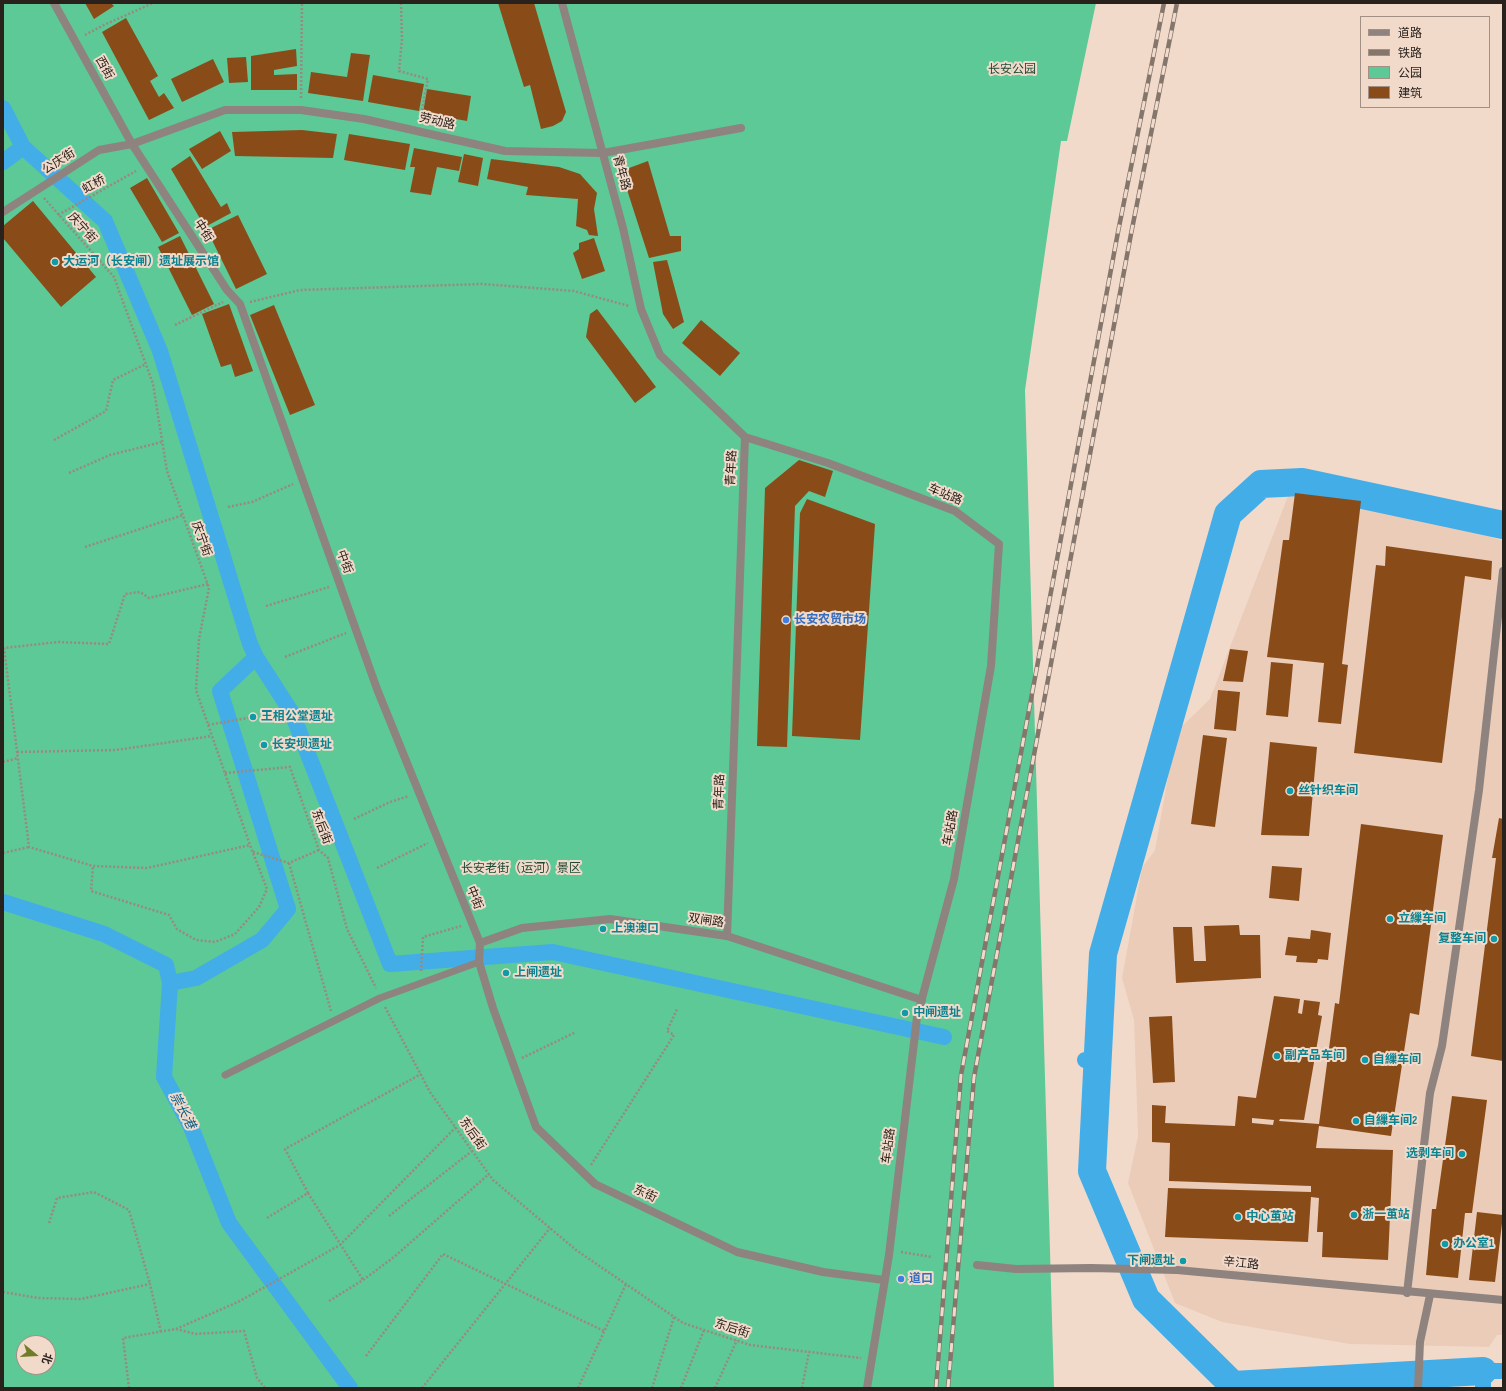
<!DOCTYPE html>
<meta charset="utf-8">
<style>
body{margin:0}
#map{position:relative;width:1506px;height:1391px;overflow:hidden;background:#f2dacb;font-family:"Sofia Sans Condensed","Noto Sans SC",sans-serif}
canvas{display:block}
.frame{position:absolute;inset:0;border:4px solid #29211b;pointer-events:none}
.legend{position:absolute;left:1360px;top:16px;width:130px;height:92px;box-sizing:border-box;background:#f2dacb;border:1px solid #a29085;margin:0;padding:5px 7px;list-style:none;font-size:12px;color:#29211b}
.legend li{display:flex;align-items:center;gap:8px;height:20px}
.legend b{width:20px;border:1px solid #a29085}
.north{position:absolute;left:16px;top:1335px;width:40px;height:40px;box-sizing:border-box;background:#f2dacb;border:1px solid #a29085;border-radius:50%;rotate:108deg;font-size:11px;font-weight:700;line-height:16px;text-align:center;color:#29211b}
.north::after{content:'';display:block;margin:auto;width:14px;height:18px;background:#707c29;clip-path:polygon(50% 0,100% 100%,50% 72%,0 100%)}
</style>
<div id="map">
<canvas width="1506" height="1391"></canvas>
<div class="frame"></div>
<ul class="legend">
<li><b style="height:5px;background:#8e837f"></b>道路</li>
<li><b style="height:5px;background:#85766c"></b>铁路</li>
<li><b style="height:11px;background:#5cc996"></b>公园</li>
<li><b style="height:11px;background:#894c19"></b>建筑</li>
</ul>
<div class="north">北</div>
</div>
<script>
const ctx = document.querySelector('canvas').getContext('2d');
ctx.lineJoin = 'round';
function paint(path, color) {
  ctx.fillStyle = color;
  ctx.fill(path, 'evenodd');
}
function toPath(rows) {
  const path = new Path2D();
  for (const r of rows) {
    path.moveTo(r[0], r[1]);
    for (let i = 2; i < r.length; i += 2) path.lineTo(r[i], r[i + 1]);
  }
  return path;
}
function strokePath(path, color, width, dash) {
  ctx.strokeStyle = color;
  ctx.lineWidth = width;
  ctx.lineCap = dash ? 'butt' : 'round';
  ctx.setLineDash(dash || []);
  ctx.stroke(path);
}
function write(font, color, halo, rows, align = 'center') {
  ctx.font = font + ' "Sofia Sans Condensed","Noto Sans SC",sans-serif';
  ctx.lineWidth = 4;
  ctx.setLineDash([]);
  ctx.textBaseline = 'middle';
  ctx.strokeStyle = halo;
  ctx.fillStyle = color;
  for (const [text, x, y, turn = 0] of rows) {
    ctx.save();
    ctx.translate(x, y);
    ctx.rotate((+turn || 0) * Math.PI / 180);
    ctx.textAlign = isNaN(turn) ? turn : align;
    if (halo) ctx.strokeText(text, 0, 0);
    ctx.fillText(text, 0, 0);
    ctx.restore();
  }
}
const built = toPath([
 [1288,496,1402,508,1503,541,1503,1335,1497,1335,1489,1347,1350,1344,1222,1322,1175,1303,1128,1183,1138,1136,1134,1020,1122,978,1142,868,1155,850,1176,732,1210,699]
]);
const green = toPath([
 [3,3,1096,3,1067,141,1061,141,1025,390,1054,1388,3,1388],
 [24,1343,48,1343,48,1367,24,1367]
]);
const canal = toPath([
 [3,108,23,147,3,162],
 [23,147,105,221,160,351,250,644,256,657,292,713,390,964,553,952,944,1037],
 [3,902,104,934,166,965,170,983,164,1077,191,1127,229,1223,350,1388],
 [170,983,196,978,262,940,288,909,220,691,256,657],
 [1085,1060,1098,1062],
 [1483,1388,1483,1371,1503,1371]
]);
const river = toPath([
 [1483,1371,1233,1385,1146,1299,1092,1171,1103,954,1228,514,1261,484,1302,482,1503,525]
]);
const building = toPath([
 [85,3,111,3,114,6,94,19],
 [498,3,534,3,566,112,562,121,553,126,541,129,530,85,524,87],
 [126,18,158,76,150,81,159,97,164,93,174,108,149,120,102,32],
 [296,49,297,66,274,70,274,75,297,74,297,90,251,90,251,56],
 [351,53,370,55,363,101,308,93,311,72,347,77],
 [246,57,248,82,229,83,227,58],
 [213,59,224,82,182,102,171,79],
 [373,75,424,84,419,111,368,102],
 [427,89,471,96,467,121,423,113],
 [302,130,337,134,333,158,235,156,232,132],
 [220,131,231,151,202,169,189,149],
 [349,134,410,144,405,170,344,160],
 [414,148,462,157,459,171,437,167,431,195,410,192,415,167,410,167],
 [464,154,483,158,478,186,458,182],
 [190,156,221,207,227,203,231,213,205,227,171,169],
 [491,159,559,167,580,174,597,193,594,209,598,236,589,235,587,230,576,226,578,199,526,195,528,187,487,179],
 [648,161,670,236,681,236,681,251,649,258,621,171],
 [147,178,179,233,162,242,130,188],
 [33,201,96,277,61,307,3,238,3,226],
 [238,215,267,274,236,289,207,230],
 [180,236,214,304,192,315,158,247],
 [594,238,605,271,582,279,573,253,579,249,579,243],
 [667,260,684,322,673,329,663,314,653,262],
 [229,304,253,371,235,377,231,364,221,367,202,314],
 [274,305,315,405,290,415,250,315],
 [597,309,656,387,635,403,586,337,590,314],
 [701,320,740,353,720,376,682,343],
 [799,460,833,471,825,497,809,491,795,506,787,747,757,746,765,488],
 [1295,493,1361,501,1342,664,1348,665,1341,724,1318,722,1324,663,1267,657,1283,540,1289,540],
 [807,499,875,524,860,740,792,736,800,513],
 [1386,546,1492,561,1491,580,1465,576,1442,763,1354,753,1376,565,1385,566],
 [1230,649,1248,651,1243,682,1223,681],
 [1271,662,1293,664,1288,717,1266,715],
 [1218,690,1240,692,1236,731,1214,729],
 [1203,735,1227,738,1215,827,1191,824],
 [1270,742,1317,747,1309,836,1261,835],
 [1499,818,1503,819,1503,1061,1471,1056,1496,858,1492,858],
 [1361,824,1443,835,1419,1015,1410,1013,1391,1136,1319,1126,1316,1148,1393,1150,1388,1260,1322,1257,1323,1232,1317,1232,1319,1198,1311,1197,1308,1242,1165,1237,1168,1188,1311,1192,1311,1186,1169,1181,1170,1143,1152,1142,1152,1105,1166,1106,1165,1123,1235,1126,1238,1096,1256,1098,1274,996,1300,999,1298,1013,1302,1014,1304,1000,1320,1002,1318,1015,1322,1016,1304,1120,1280,1119,1279,1121,1319,1124,1335,1003,1339,1004],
 [1252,1118,1274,1120,1273,1125,1252,1123],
 [1272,866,1302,868,1299,901,1269,898],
 [1239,925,1240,935,1260,935,1261,978,1176,983,1173,927,1192,927,1194,961,1206,961,1204,926],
 [1311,930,1331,933,1328,960,1318,959,1317,963,1296,962,1297,956,1285,955,1288,937,1310,939],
 [1172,1016,1175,1082,1153,1083,1149,1017],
 [1452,1096,1487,1100,1472,1213,1465,1213,1458,1278,1426,1275,1432,1209,1436,1209],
 [1477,1212,1503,1215,1495,1282,1469,1280]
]);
const path = toPath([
 [401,3,402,39,399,71,428,79,420,120],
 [85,35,104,25,153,3],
 [301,98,302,3],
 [44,198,114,277,153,384,167,471,209,588,199,639,196,690,250,845,267,889,259,907,235,934,215,942,196,940,177,929,169,915,91,891,93,866],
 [58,215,136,171],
 [250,302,300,290,482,284,574,291,629,306],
 [175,325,223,302],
 [54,440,106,411,113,380,146,364],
 [69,473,110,455,162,442],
 [228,507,252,502,293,484],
 [85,547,183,515],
 [208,584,149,598,140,592,125,594,109,644,58,642,4,648,29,847,93,866,147,868,250,845],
 [266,606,329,587],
 [285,657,346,633],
 [208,725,253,717],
 [17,752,116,750,212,736],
 [3,762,18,758],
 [225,773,290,767,319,850,328,858,347,929,376,988],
 [354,819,390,802,409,796],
 [253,852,289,863,319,850],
 [3,853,29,847],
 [289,863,331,1011],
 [377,868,428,843],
 [421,971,423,937,461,926],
 [385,1007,430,1092,493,1180,576,1250,683,1323,750,1345,861,1358],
 [522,1058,576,1032],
 [591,1165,674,1035,667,1031,677,1009],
 [308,1193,363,1280],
 [389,1216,472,1151],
 [267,1218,308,1193,285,1149,421,1074],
 [49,1223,57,1198,94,1192,129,1210,150,1284],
 [901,1252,932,1257],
 [3,1292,38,1298,81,1299,150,1284,161,1332],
 [329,1301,363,1280,394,1257,489,1174],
 [176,1329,195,1334,244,1331,257,1378,265,1388],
 [366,1356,443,1254,604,1331],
 [129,1388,123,1338,176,1329,238,1302,340,1245,456,1127],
 [422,1388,550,1228],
 [578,1388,626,1284],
 [652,1388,674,1317],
 [681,1388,704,1330],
 [715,1388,737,1340],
 [802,1388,809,1352]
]);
const service = toPath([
 [225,1075,380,998,479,962]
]);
const pedestrian = toPath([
 [132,144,227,290,240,304,377,689,480,943,479,962,493,1008,536,1127,595,1184,737,1252,823,1272,884,1280]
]);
const minor = toPath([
 [54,3,132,144],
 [3,212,99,150,132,144,225,110,301,110,364,119,505,151,603,153,741,128],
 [480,943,522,928,610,919,727,936,922,1000],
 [977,1265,1016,1269,1091,1268,1177,1270],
 [1407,1293,1430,1093,1442,1046,1479,790,1503,571],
 [1418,1388,1420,1342,1430,1295]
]);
const tertiary = toPath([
 [562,3,623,228,641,309,660,355,745,437,828,463,955,511,999,544,991,666,954,879,917,1017,889,1255,867,1388],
 [727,936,745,437],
 [1177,1270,1503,1300]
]);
const rail = toPath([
 [936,1388,961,1075,1118,232,1164,3],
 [948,1388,974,1077,1131,234,1177,3]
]);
const markers = [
 [55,262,4,"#0f9aa8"],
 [786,620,4,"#3f7fe0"],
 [253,717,4,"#0f9aa8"],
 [264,745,4,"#0f9aa8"],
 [1290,791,4,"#0f9aa8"],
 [1390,919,4,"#0f9aa8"],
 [603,929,4,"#0f9aa8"],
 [1494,939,4,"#0f9aa8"],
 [506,973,4,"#0f9aa8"],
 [905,1013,4,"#0f9aa8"],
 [1277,1056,4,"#0f9aa8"],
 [1365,1060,4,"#0f9aa8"],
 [1356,1121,4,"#0f9aa8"],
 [1462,1154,4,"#0f9aa8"],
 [1354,1215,4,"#0f9aa8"],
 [1238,1217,4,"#0f9aa8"],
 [1445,1244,4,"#0f9aa8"],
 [1183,1261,4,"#0f9aa8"],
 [901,1279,4,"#3f7fe0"]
];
const streetNames = [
 ["西街",104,68,61],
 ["劳动路",437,122,13],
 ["公庆街",59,162,-33],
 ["青年路",621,173,75],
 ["虹桥",94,185,-29],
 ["庆宁街",82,228,48],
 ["中街",203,231,57],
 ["青年路",732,468,-87],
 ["车站路",945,495,23],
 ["庆宁街",201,539,70],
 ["中街",344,562,70],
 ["青年路",720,792,-88],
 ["东后街",321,827,69],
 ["车站路",951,828,-80],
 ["中街",474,898,68],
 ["双闸路",706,921,8],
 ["东后街",472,1134,55],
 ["车站路",889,1146,-83],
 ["东街",645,1194,25],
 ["辛江路",1241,1264,6],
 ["东后街",732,1329,18]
];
const parkNames = [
 ["长安公园",1012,70],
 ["长安老街（运河）景区",521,869]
];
const cultureNames = [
 ["大运河（长安闸）遗址展示馆",63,262],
 ["王相公堂遗址",261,717],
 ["长安坝遗址",272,745],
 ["丝针织车间",1298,791],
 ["立繅车间",1398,919],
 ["上澳澳口",611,929],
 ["复整车间",1486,939,"right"],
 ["上闸遗址",514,973],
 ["中闸遗址",913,1013],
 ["副产品车间",1285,1056],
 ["自繅车间",1373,1060],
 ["自繅车间2",1364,1121],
 ["选剥车间",1454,1154,"right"],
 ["浙一茧站",1362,1215],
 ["中心茧站",1246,1217],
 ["办公室1",1453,1244],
 ["下闸遗址",1175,1261,"right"]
];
const shopNames = [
 ["长安农贸市场",794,620],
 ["道口",909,1279]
];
const waterNames = [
 ["崇长港",182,1111,62]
];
paint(built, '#ebccb9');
paint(green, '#5cc996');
strokePath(canal, '#43ade8', 16);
strokePath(river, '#43ade8', 28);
paint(building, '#894c19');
strokePath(path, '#9a897e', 2.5, [2, 2]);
strokePath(service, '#8e837f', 7);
strokePath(pedestrian, '#8e837f', 8);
strokePath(minor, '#8e837f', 8);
strokePath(tertiary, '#8e837f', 8);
strokePath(rail, '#85766c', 4.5);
strokePath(rail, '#f2dacb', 3, [9]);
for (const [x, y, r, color] of markers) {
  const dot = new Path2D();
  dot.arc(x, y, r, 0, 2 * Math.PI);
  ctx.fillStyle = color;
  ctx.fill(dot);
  strokePath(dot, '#f2dacb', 1.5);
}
write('12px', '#29211b', '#f2dacb', streetNames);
write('12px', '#1c4a35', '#f2dacb', parkNames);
write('bold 12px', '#0d838f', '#f2dacb', cultureNames, 'left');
write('bold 12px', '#366cbe', '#f2dacb', shopNames, 'left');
write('italic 13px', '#095c83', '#f2dacb', waterNames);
</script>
